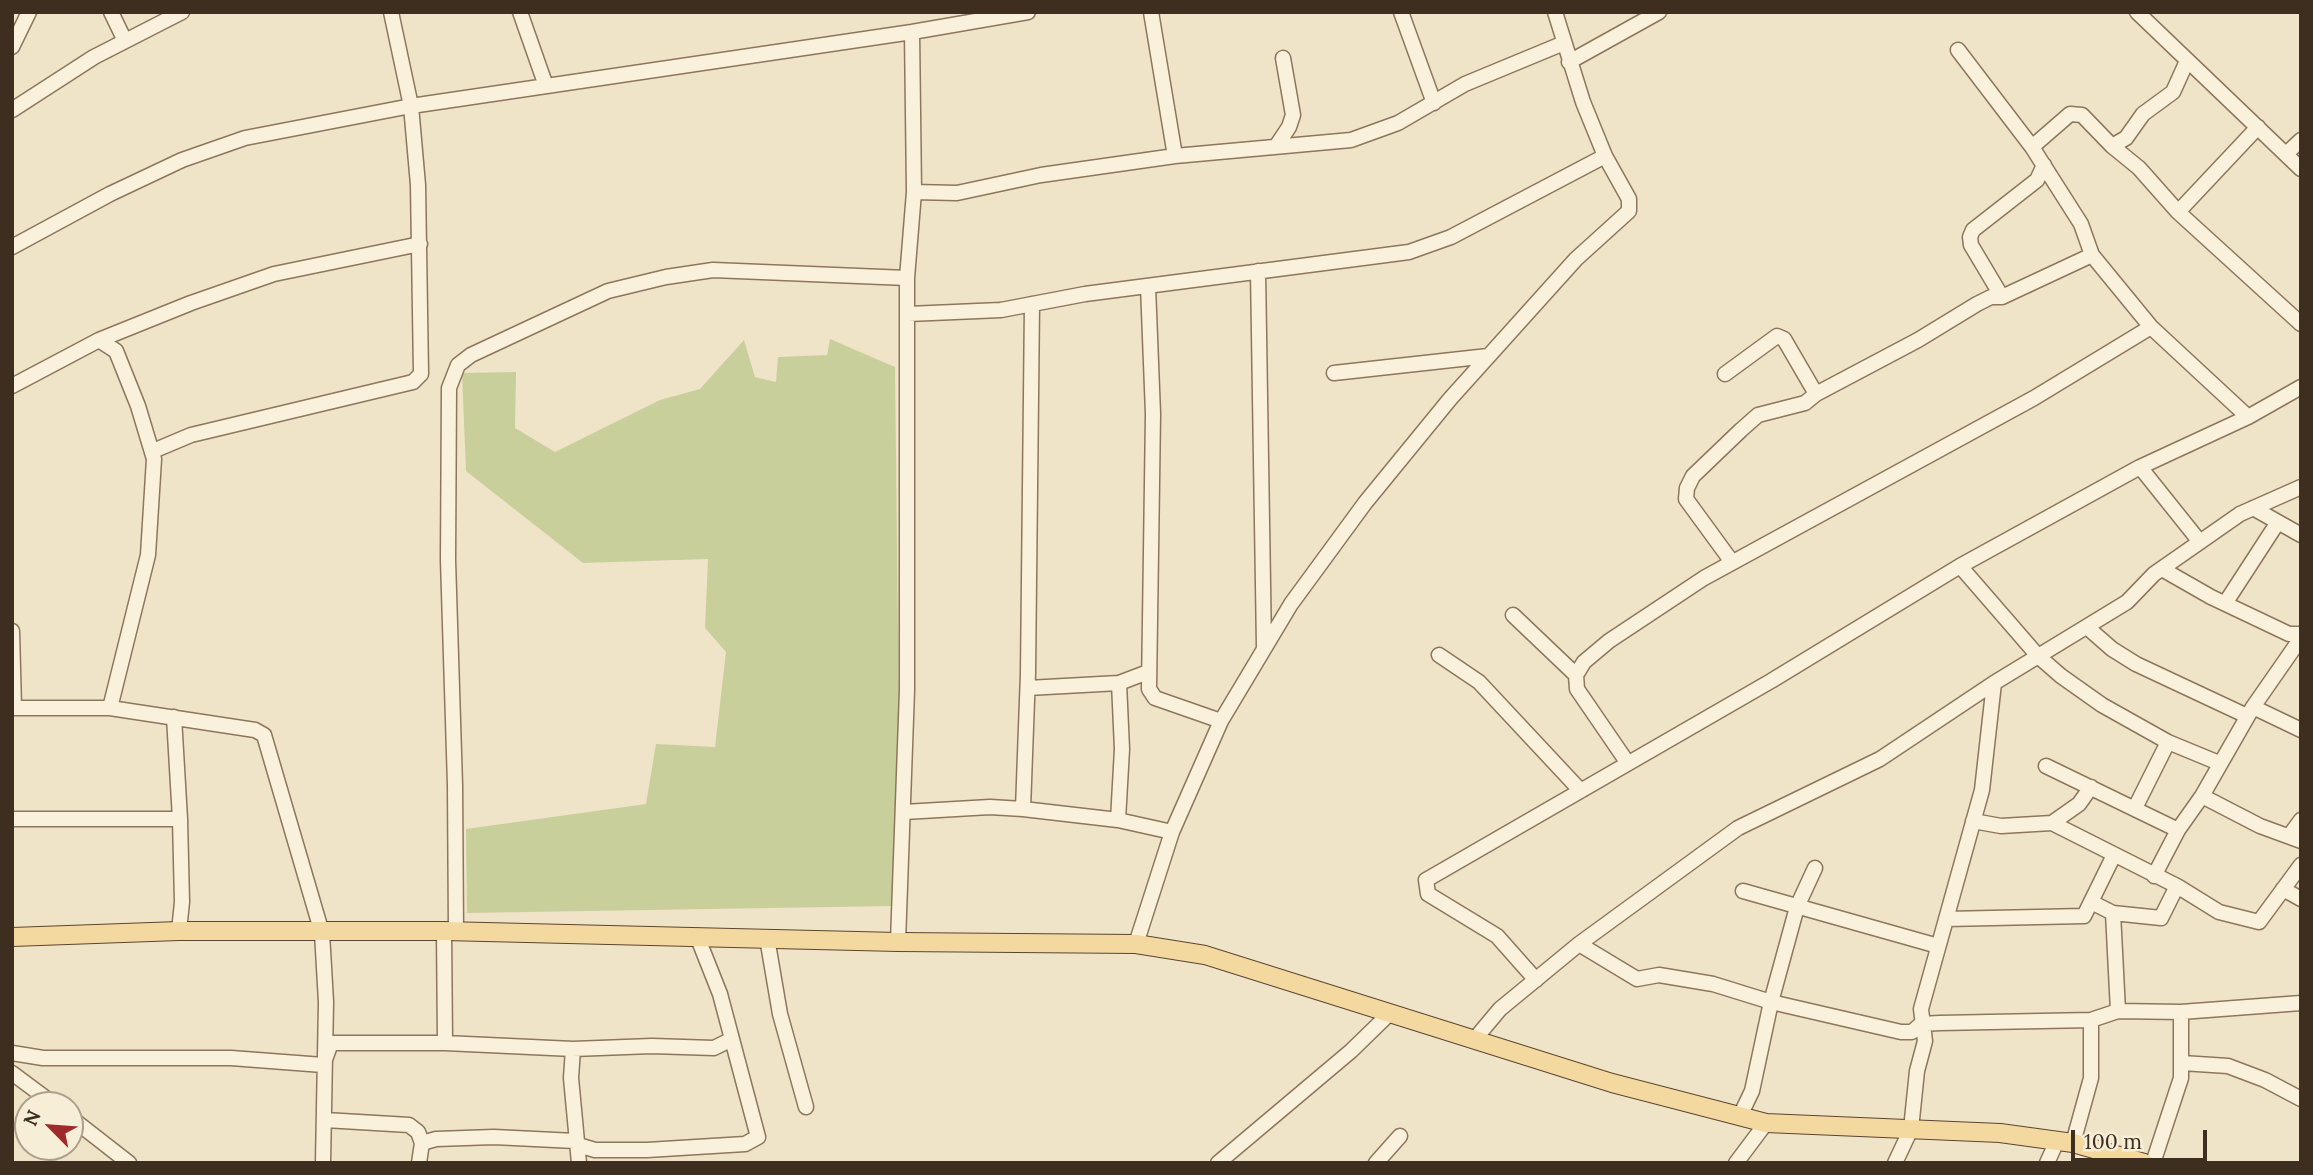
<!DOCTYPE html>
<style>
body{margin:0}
#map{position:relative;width:2313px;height:1175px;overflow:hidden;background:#f0e4c8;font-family:Lora,serif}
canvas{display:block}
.frame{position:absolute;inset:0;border:14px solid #3d2e20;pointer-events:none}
.north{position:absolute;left:14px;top:1091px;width:70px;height:70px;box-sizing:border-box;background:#f7eed8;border:2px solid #ada18e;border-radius:50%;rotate:295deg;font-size:19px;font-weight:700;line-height:28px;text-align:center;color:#3d2e20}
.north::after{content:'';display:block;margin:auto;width:24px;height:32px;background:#9e2a2b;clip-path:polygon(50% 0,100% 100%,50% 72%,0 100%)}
.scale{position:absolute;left:2071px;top:1130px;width:136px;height:32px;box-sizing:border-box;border:4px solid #3d2e20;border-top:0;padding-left:9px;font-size:21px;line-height:24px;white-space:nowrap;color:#3d2e20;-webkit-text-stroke:5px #f7eed8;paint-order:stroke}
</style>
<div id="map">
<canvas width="2313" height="1175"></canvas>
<div class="frame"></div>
<div class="north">N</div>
<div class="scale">100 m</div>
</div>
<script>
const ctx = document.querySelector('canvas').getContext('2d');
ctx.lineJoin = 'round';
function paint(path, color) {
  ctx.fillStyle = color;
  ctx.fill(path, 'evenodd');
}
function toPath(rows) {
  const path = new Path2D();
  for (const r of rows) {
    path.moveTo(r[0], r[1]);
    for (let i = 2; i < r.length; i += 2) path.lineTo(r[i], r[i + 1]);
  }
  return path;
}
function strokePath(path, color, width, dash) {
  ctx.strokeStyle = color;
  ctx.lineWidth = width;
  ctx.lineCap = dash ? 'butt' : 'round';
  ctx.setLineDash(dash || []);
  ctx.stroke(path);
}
const green = toPath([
 [830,339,895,367,899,722,893,906,467,913,466,829,646,804,656,744,715,747,726,652,705,628,708,559,583,563,466,471,462,373,516,372,515,428,555,452,660,400,700,389,744,340,755,377,776,382,778,357,827,355]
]);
const minor = toPath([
 [111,12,125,41],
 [520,12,546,86],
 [1151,12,1175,156],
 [1401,12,1434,103],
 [2137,12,2301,169],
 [12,47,29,12],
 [1958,50,2032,147,2081,224,2092,255,2151,327,2248,417],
 [1569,62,1659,12],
 [12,110,94,57,182,12],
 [1277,145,1289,127,1293,115,1283,58],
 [2112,146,2126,138,2143,114,2173,92,2187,61],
 [2032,147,2070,114,2082,115,2112,146,2139,168,2178,212,2301,324],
 [2286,154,2301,140],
 [914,192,957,193,1041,175,1175,156,1351,140,1398,123,1465,84,1564,43],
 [2178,212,2258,127],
 [12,247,110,194,182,160,245,138,411,106,912,32,1028,12],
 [1258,271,1264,647],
 [1148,286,1153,414,1149,689,1155,698,1221,721],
 [2002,297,1971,245,1970,237,1973,230,2037,180,2044,165],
 [908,314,1001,310,1085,294,1409,252,1451,237,1605,156],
 [99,340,116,351,138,406,154,459,148,555,110,708],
 [1334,373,1488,356],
 [1725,374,1777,336,1784,339,1816,394],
 [12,386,99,340,191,303,274,274,420,244],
 [153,451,191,435,413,382,421,374,418,185,411,106,391,12],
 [2140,467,2200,542],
 [2253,508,2301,535],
 [1732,562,1686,499,1687,488,1693,476,1741,430,1758,415,1805,403,1816,394,1918,340,1977,304,1991,297,2002,297,2092,255],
 [1960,566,2038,656,2061,676,2102,705,2168,742,2219,763],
 [2162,569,2211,597,2289,634,2301,634],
 [2226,602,2278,522],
 [1513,615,1576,675],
 [2088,628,2112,649,2136,664,2247,716],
 [12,631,14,708],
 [1439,655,1479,682,1579,789],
 [1028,688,1119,683,1148,672],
 [2253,707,2301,730],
 [12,708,110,708,255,730,264,735,322,933,326,1002,323,1163],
 [174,717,180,819],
 [1627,762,1577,689,1576,675,1584,662,1609,641,1704,578,2034,398,2151,327],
 [2046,766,2178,830],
 [2202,796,2260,826,2301,841],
 [2135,808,2168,742],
 [1023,809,1028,673,1032,304],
 [904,812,990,807,1023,809,1118,820,1172,832],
 [12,819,180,819,182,902,179,931],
 [1118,820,1122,749,1119,683],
 [1973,821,2001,826,2052,823,2079,804,2091,787],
 [2052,823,2177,886,2219,912,2259,922,2301,865],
 [2290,835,2301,820],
 [2154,876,2178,830,2202,796,2253,707,2301,638],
 [2283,889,2301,899],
 [1743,891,1938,946],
 [2091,902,2113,913,2161,918,2177,886],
 [2113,913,2118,1011],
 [1946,919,2084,916,2114,855],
 [444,931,445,1043],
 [456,932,455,785,448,560,449,388,458,365,471,355,608,291,666,277,713,270,907,278],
 [767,938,780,1014,806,1107],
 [898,942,907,690,907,278,914,192,912,32],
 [1136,944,1172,832,1221,721,1291,604,1365,503,1450,399,1576,259,1629,211,1629,199,1605,156,1583,102,1555,12],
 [1579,944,1637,979,1659,975,1713,984,1771,1002,1901,1032,1912,1032,1921,1024,1940,1023,2091,1020,2118,1011,2181,1012,2301,1003],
 [1536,980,1497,936,1428,894,1426,880,1771,681,1960,566,2140,467,2248,417,2301,387],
 [1474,1040,1500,1009,1579,944,1738,828,1880,759,1994,683,2127,602,2154,574,2240,514,2301,487],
 [573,1049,571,1078,579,1163],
 [12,1053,43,1058,231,1058,323,1065,331,1043,445,1043,573,1049,652,1046,714,1048,732,1039],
 [2182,1063,2228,1066,2265,1080,2301,1099],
 [12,1073,55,1105],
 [1740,1116,1752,1091,1771,1002,1797,907,1815,868],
 [70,1117,129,1163],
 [325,1120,409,1125,418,1132,422,1143,419,1163],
 [422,1143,436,1139,494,1137,575,1141],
 [2073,1143,2091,1078,2091,1020],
 [578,1145,595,1150,647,1150,745,1144,758,1137,720,994,697,936],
 [1218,1163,1351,1051,1388,1015],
 [1376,1163,1400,1136],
 [1736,1163,1766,1123],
 [1895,1163,1911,1129,1917,1071,1925,1041,1921,1009,1982,790,1994,683],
 [2047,1163,2057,1141],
 [2153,1163,2181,1078,2181,1012]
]);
const major = toPath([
 [12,937,179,931,444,931,898,942,1136,944,1205,955,1612,1083,1766,1123,2000,1133,2073,1143,2144,1163]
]);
paint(green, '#c9cf9b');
strokePath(minor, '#8d765c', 17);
strokePath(major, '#5b4430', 20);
strokePath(minor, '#faf1dc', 14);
strokePath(major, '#f3d9a0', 18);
</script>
